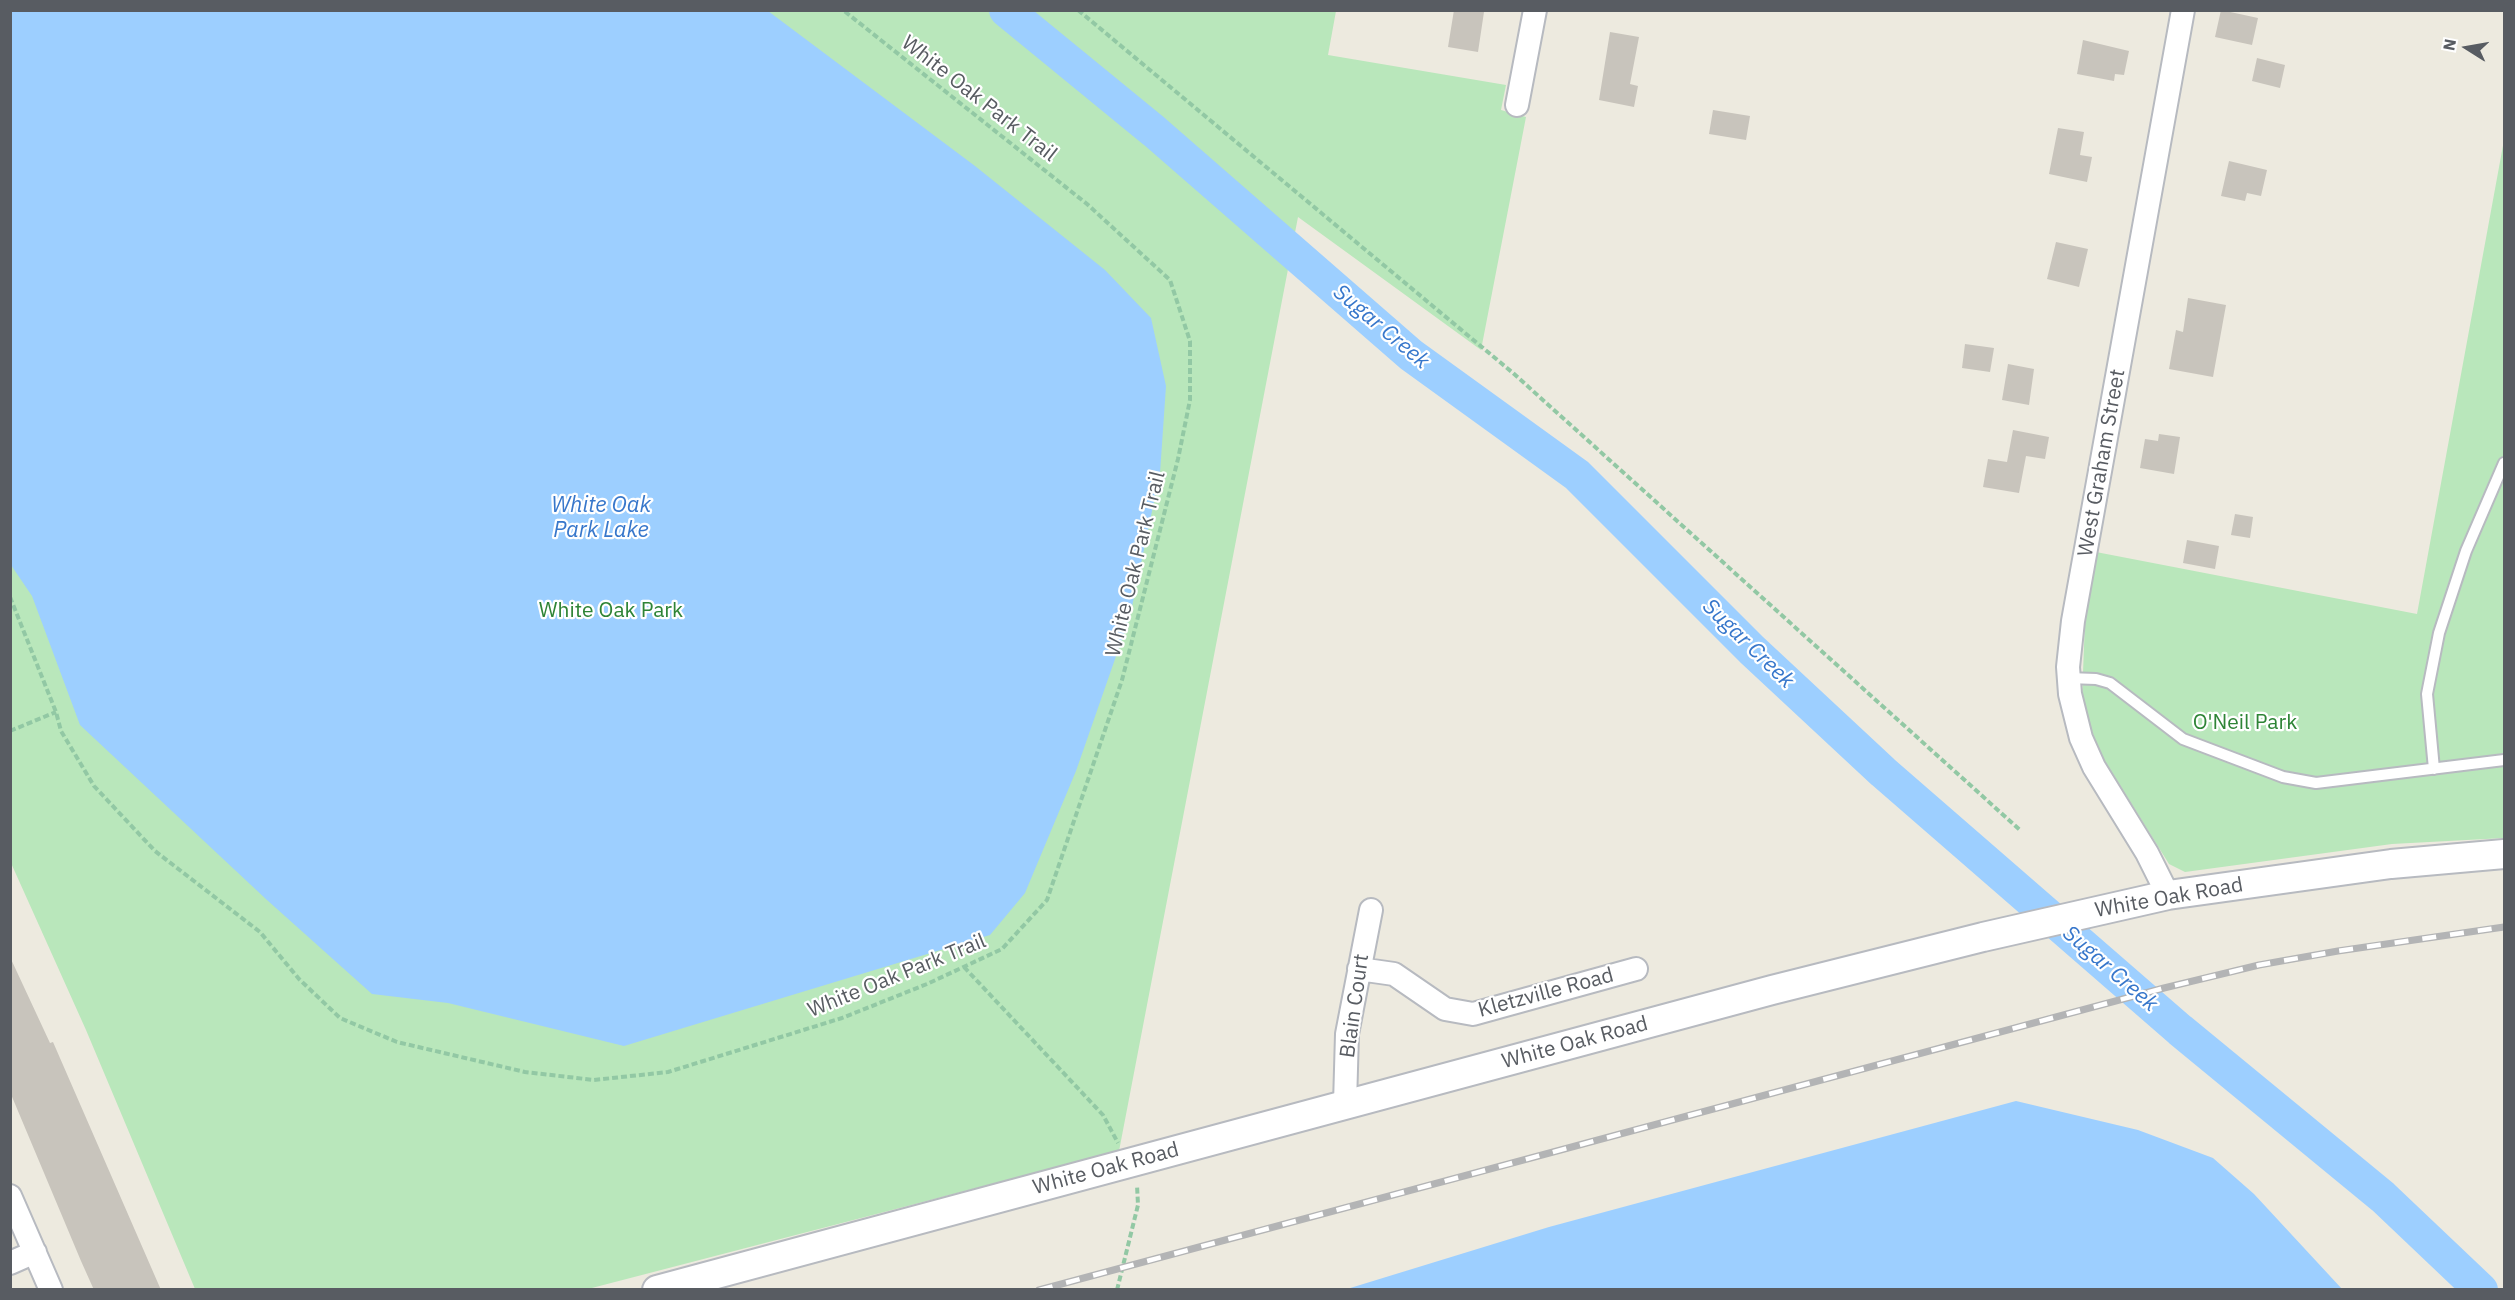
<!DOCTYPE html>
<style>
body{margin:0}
#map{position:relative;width:2515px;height:1300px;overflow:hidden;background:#edeadf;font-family:"IBM Plex Sans",sans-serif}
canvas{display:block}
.frame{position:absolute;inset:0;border:12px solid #585c62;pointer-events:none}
.north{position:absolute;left:2437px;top:18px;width:60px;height:60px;-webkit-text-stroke:4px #fff;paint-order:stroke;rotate:281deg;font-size:16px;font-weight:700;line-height:24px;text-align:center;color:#585c62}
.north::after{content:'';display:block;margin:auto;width:21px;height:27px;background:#585c62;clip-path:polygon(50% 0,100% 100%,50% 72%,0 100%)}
</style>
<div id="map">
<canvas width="2515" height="1300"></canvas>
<div class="frame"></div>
<div class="north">N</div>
</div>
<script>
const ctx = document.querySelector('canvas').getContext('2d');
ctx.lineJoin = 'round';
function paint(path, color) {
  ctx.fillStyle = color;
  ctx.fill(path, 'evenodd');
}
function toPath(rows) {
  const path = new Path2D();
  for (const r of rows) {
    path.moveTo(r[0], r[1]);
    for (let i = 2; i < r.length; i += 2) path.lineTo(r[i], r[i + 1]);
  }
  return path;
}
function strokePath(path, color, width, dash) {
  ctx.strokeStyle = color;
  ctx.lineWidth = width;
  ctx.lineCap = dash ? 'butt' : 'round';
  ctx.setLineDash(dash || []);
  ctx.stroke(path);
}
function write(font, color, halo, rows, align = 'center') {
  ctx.font = font + ' "IBM Plex Sans",sans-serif';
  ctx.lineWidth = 4.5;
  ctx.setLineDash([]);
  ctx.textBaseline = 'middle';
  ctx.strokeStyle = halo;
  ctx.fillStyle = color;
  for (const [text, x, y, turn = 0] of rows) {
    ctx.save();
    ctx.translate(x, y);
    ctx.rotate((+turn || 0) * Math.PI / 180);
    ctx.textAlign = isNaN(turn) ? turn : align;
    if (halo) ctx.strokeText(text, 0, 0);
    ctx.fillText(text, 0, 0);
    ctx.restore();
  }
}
const green = toPath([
 [10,11,1336,11,1328,55,1506,85,1501,110,1526,117,1481,350,1298,217,1119,1151,588,1289,195,1289,86,1030,11,863],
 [2504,140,2504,838,2392,844,2185,872,2169,864,2098,750,2082,699,2085,620,2096,552,2417,614]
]);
const water = toPath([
 [10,11,768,11,975,166,1105,270,1151,318,1166,386,1160,473,1130,616,1076,771,1025,893,990,935,624,1046,448,1003,372,994,267,900,80,725,32,596,11,565],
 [2016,1101,2138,1130,2213,1158,2254,1194,2342,1289,1347,1289,1549,1227]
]);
const river = toPath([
 [1006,10,1155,132,1411,355,1577,475,1752,650,1883,772,2180,1030,2383,1197,2481,1290]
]);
const building = toPath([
 [1454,10,1484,12,1478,52,1448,47],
 [2221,10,2258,18,2252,45,2215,37],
 [1610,32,1639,37,1630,84,1638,86,1634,107,1599,100],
 [2083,40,2129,51,2124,75,2115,74,2114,81,2077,74],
 [2257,58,2285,65,2280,88,2252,81],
 [1713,110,1750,116,1746,140,1709,134],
 [2058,128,2084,132,2080,155,2092,157,2087,182,2049,174],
 [2229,161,2267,170,2261,196,2247,193,2245,201,2221,196],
 [2056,242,2088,249,2079,287,2047,279],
 [2188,298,2226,305,2213,377,2169,369,2176,330,2183,332],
 [1965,344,1994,348,1990,372,1962,368],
 [2008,364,2034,369,2029,405,2002,400],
 [2013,430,2049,437,2045,459,2026,456,2019,493,1983,487,1988,459,2007,462],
 [2159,434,2180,437,2174,474,2140,468,2145,439,2158,441],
 [2235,514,2253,517,2250,538,2231,535],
 [2187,540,2219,546,2215,569,2183,563],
 [10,957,50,1043,53,1042,161,1290,94,1290,81,1261,10,1092]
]);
const path = toPath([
 [1078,10,1513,373,2020,830],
 [10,597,56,712,61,731,94,786,155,851,260,932,299,979,340,1018,397,1042,525,1072,594,1080,668,1072,842,1018,927,984,1002,949,1047,900,1122,680,1178,459,1190,400,1190,341,1170,280,1087,204,843,10],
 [10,731,56,712],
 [964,967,1103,1115,1118,1143],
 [1117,1290,1138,1205,1137,1185]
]);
const service = toPath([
 [2068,678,2096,679,2110,683,2183,739,2283,777,2316,783,2504,760],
 [2434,769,2427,694,2439,633,2466,551,2504,463]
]);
const minor = toPath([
 [1517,105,1535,10],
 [2168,895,2147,853,2094,767,2081,738,2070,694,2068,667,2073,621,2183,10],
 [1359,969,1394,974,1445,1009,1473,1014,1636,969],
 [1345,1104,1347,1034,1371,910],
 [10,1196,51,1290],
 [10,1263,35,1252]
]);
const tertiary = toPath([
 [657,1290,1772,990,1983,937,2168,895,2391,864,2504,854]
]);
const rail = toPath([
 [1039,1290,2164,988,2259,965,2338,951,2504,927]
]);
const streetNames = [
 ["White Oak Park Trail",979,99,38],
 ["West Graham Street",2102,463,-80],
 ["White Oak Park Trail",1136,564,-76],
 ["White Oak Road",2169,898,-10],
 ["White Oak Park Trail",897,976,-22],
 ["Kletzville Road",1546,993,-15],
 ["Blain Court",1355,1006,-82],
 ["White Oak Road",1575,1043,-15],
 ["White Oak Road",1106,1169,-15]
];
const parkNames = [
 ["White Oak Park",611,611],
 ["O'Neil Park",2245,723]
];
const waterNames = [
 ["Sugar Creek",1381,327,40],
 ["White Oak",601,506],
 ["Park Lake",601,531],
 ["Sugar Creek",1748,644,44],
 ["Sugar Creek",2110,969,41]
];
paint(green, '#b9e7bb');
paint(water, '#9dcfff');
strokePath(river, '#9dcfff', 34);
paint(building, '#c8c4bc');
strokePath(service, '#b7bac0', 14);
strokePath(minor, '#b7bac0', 26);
strokePath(tertiary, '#b7bac0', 32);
strokePath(path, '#92c8a4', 4, [6, 3]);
strokePath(service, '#fff', 10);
strokePath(minor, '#fff', 22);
strokePath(tertiary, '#fff', 28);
strokePath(rail, '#b3b4b5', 7);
strokePath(rail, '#fff', 4.5, [14]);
write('21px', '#585c62', '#fff', streetNames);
write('21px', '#2e8436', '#fff', parkNames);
write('italic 22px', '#3777cb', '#fff', waterNames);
</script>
